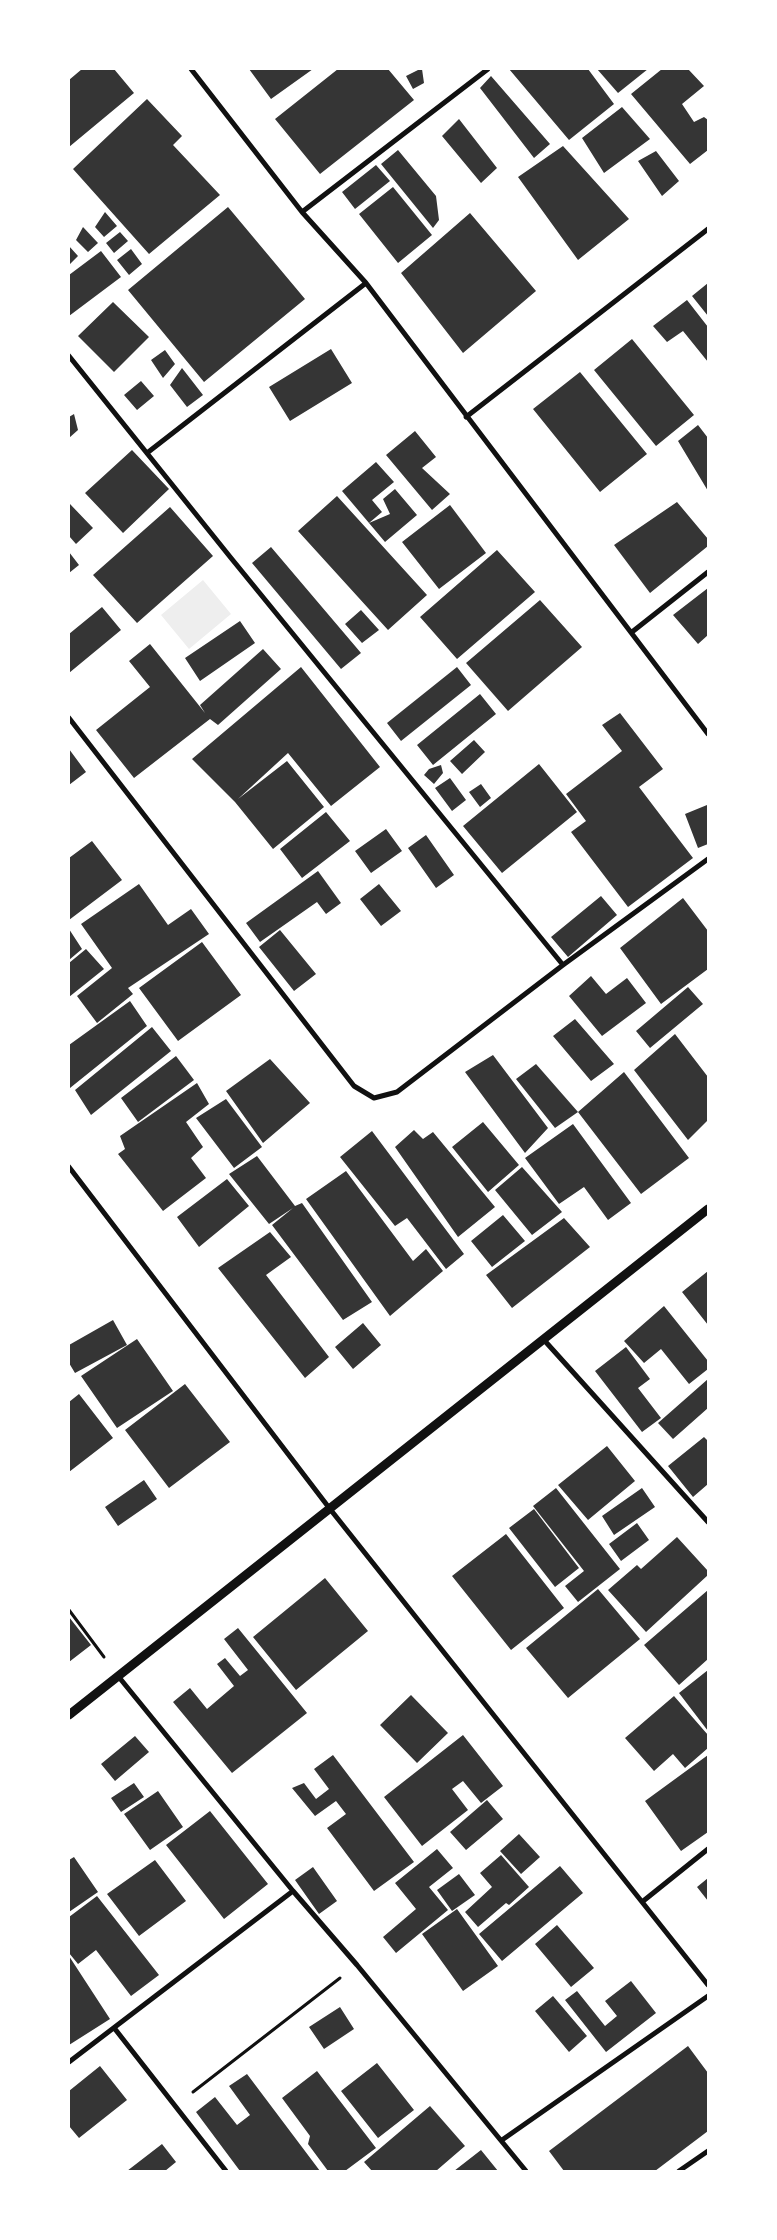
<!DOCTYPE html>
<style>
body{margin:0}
#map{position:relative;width:777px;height:2240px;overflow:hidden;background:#fff;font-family:"Fira Sans Condensed",sans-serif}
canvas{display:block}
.frame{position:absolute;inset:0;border:70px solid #fff;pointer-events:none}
</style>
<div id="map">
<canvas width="777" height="2240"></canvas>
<div class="frame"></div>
</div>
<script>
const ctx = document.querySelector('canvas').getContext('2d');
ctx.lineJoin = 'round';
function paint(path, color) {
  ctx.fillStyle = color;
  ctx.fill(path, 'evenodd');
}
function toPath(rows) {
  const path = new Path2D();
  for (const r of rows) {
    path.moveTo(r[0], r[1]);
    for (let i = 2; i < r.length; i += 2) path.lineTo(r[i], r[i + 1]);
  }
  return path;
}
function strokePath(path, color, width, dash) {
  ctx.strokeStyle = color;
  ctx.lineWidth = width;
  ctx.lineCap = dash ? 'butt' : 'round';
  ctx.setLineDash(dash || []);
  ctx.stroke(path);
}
const green = toPath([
 [203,580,231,614,189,649,161,615]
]);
const building = toPath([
 [82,69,114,69,134,93,69,147,69,80],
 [249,69,313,69,271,99],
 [338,69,388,69,414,100,320,174,275,119],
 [420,69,422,69,424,83,413,89,406,76],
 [509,69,588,69,614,104,569,140],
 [597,69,648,69,618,93],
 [662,69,688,69,704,86,682,104,694,122,704,117,708,120,708,150,690,164,631,94],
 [491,76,550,144,534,158,480,88],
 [147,99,182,136,173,145,220,195,149,254,73,169],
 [622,107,650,139,604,173,582,138],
 [459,119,497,168,481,183,442,136],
 [563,146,629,219,578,260,518,177],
 [398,150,436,196,439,220,433,228,381,164],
 [656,151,679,181,662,196,638,161],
 [376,165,390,181,355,209,342,192],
 [393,187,432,235,398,263,359,214],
 [228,207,305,299,204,382,128,290],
 [105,212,117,226,104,237,95,227],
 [470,213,536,291,463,353,401,273],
 [83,227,98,243,88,252,76,240],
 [120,232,128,241,114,253,106,243],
 [69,246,78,256,69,265],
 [131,249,142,264,129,275,117,260],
 [101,251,121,277,69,316,69,275],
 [708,283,708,316,692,296],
 [687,300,708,327,708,362,683,331,667,342,653,326],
 [113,302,149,337,114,372,78,336],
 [632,339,694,415,656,446,594,370],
 [331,349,352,383,290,421,269,387],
 [165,350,175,364,163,378,151,360],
 [182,368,203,395,187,407,170,385],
 [580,372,647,454,600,492,533,409],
 [141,381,154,396,137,410,124,395],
 [74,414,78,430,69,438,69,417],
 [698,425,708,438,708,491,678,441],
 [415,431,436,457,422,468,450,494,432,510,386,455],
 [132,450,169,489,123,533,85,493],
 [376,462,394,482,372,500,382,512,369,523,342,491],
 [395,489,417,515,385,542,369,523,390,514,383,499],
 [337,496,427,595,388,630,298,531],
 [677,502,708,539,708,546,650,593,614,545],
 [70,504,93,528,76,544,69,536],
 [450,505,486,553,439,589,402,542],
 [170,507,213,556,137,623,93,575],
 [271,547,361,653,341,669,252,563],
 [497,550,535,592,457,659,420,617],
 [69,552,79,565,69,573],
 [708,588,708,635,698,644,673,615],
 [540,600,582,647,508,711,466,663],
 [102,607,121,630,69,673,69,634],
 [361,610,379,630,362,643,345,624],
 [240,621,255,643,200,681,185,658],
 [150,644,205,713,200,705,263,649,281,669,218,725,210,719,134,778,96,730,150,687,129,661],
 [301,667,380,767,331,806,288,753,238,799,287,761,324,807,273,849,235,802,192,759],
 [457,667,471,685,401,741,387,723],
 [480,694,496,714,433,765,417,745],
 [620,713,663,769,639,787,693,858,628,907,571,832,586,821,566,794,622,751,602,725],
 [474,740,485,752,462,774,450,761],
 [69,749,86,772,69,785],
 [539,764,577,812,502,873,463,826],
 [441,765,443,773,434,784,424,775,429,769],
 [450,778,466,800,452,811,435,788],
 [481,784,491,798,480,807,469,792],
 [707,805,708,844,698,848,685,814],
 [326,812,350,841,302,878,280,849],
 [386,829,402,851,371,873,355,851],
 [426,835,454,875,436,888,408,848],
 [92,841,122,880,69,920,69,858],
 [318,871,341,903,326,914,317,902,260,942,246,923],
 [139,884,168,925,191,909,209,934,128,988,133,994,97,1023,77,996,112,968,81,924],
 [379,884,401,911,381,926,360,899],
 [601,896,617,915,568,957,551,937],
 [683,898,708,931,708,969,661,1004,620,948],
 [69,929,82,949,69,960],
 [280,930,316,974,294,991,259,947],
 [202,942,241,995,178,1041,139,988],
 [86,949,104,969,69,997,69,963],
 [591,976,606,994,627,978,646,1003,602,1036,569,996],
 [688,987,703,1004,650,1048,636,1031],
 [130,1001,147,1026,70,1088,69,1045],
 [575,1019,614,1064,591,1081,553,1036],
 [152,1027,171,1051,91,1115,75,1090],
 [675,1034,708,1077,708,1120,688,1140,634,1070],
 [493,1055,548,1128,525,1153,465,1072],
 [176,1056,194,1080,138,1122,121,1098],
 [270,1059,310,1103,263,1143,226,1091],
 [536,1064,578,1112,624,1072,689,1158,641,1194,578,1112,555,1128,516,1079],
 [197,1083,209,1104,186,1122,203,1147,191,1158,206,1178,163,1211,118,1154,125,1149,120,1136],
 [226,1099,262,1147,234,1168,196,1118],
 [483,1122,519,1165,488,1192,452,1147],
 [573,1124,631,1203,608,1220,584,1187,559,1204,525,1158],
 [414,1130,423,1139,433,1132,495,1207,458,1237,395,1147],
 [372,1131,464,1254,446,1269,407,1218,395,1226,340,1157],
 [257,1156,295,1206,302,1203,372,1302,343,1320,272,1225,293,1208,269,1224,229,1174],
 [522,1167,562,1212,532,1235,495,1190],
 [346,1171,413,1261,426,1249,443,1271,390,1316,306,1199],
 [227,1179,249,1206,199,1247,177,1217],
 [503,1215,525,1241,492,1267,471,1241],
 [564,1218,590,1247,512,1308,486,1275],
 [270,1232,291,1257,266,1275,329,1357,305,1378,218,1268],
 [708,1271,708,1325,682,1292],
 [664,1306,708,1361,708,1369,689,1384,661,1349,644,1363,624,1341],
 [113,1320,127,1345,75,1373,69,1363,69,1345],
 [363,1323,381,1345,353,1369,335,1347],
 [137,1339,173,1391,117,1428,81,1376],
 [626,1347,650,1379,638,1388,661,1418,642,1432,595,1371],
 [708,1379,708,1408,673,1439,658,1423],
 [185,1384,230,1442,169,1488,125,1430],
 [79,1394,113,1438,69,1472,69,1402],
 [704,1437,708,1441,708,1484,693,1497,668,1466],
 [607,1446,635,1481,588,1520,558,1485],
 [144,1480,157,1499,118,1526,105,1507],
 [556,1488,620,1569,578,1602,565,1586,584,1571,533,1506],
 [642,1488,655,1507,614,1535,602,1516],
 [534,1509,579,1568,555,1587,509,1528],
 [637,1523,649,1540,621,1561,609,1544],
 [506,1534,564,1608,511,1650,452,1576],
 [677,1537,708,1571,708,1575,646,1632,608,1590,637,1565,641,1569],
 [325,1578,368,1631,296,1690,253,1637],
 [598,1589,640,1639,568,1698,526,1648],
 [708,1590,708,1659,679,1685,644,1645],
 [69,1617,91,1645,69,1662],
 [238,1628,307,1713,232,1773,173,1702,190,1688,207,1709,234,1686,217,1664,225,1658,240,1676,248,1670,224,1639],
 [708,1670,708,1731,679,1693],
 [411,1695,448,1733,417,1763,380,1725],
 [674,1696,708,1735,708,1748,685,1768,673,1754,654,1771,625,1738],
 [463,1735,503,1786,481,1803,463,1781,452,1789,468,1810,422,1846,384,1797],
 [135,1736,149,1752,115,1781,101,1764],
 [333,1755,414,1862,374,1891,327,1828,346,1814,336,1801,315,1816,292,1788,304,1783,316,1799,329,1789,314,1769],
 [708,1755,708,1832,681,1851,645,1801],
 [134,1783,144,1797,121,1812,111,1798],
 [158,1791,183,1827,150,1850,124,1814],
 [487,1800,503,1819,466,1850,450,1832],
 [210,1811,268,1884,224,1919,166,1845],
 [519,1834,540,1857,521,1874,500,1851],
 [437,1849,453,1868,429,1887,448,1910,396,1953,383,1937,416,1909,395,1883],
 [501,1855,529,1887,509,1905,506,1903,478,1927,465,1912,492,1887,480,1873],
 [74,1857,98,1892,69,1912,69,1860],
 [155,1860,186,1901,139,1936,107,1894],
 [560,1866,583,1893,502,1961,479,1934],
 [313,1867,337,1901,319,1914,295,1880],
 [459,1874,475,1895,452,1911,437,1890],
 [708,1878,708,1901,697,1887],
 [97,1896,159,1975,131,1996,96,1950,78,1964,69,1953,69,1917],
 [457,1909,498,1966,463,1991,422,1934],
 [557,1925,594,1968,571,1987,535,1944],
 [69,1956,110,2019,69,2045],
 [631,1981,656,2013,606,2052,565,2000,577,1991,605,2026,617,2016,605,2001],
 [553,1996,587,2036,569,2052,535,2011],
 [340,2007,354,2029,324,2049,309,2027],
 [688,2046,708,2073,708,2131,655,2171,564,2171,549,2151],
 [377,2063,414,2110,378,2138,341,2091],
 [100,2066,127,2100,79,2138,69,2126,69,2091],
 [317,2071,376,2148,345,2171,328,2171,308,2144,310,2136,282,2098],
 [247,2074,320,2171,240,2171,196,2112,215,2097,237,2125,250,2115,229,2086],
 [430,2106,465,2146,436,2171,372,2171,364,2162],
 [162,2144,176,2162,165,2171,127,2171],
 [481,2150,498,2171,454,2171]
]);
const path = toPath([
 [69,1610,104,1657],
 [193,2092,340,1978]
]);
const minor = toPath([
 [191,69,302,212,366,283,708,734],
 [302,212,488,69],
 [69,356,231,558,563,965],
 [466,417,708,229],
 [147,453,366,283],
 [632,632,708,572],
 [69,718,354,1086,374,1098,397,1092,563,965,708,859],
 [69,1167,330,1509,708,1985],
 [544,1340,708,1522],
 [118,1676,293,1891,357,1965,526,2171],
 [642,1902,708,1849],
 [115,2029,226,2171],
 [69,2062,293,1891],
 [502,2140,708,1996],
 [679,2171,708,2151]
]);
const tertiary = toPath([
 [69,1715,708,1209]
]);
paint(green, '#eee');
paint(building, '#353535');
strokePath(path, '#111', 3);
strokePath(minor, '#111', 5);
strokePath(tertiary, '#111', 9);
</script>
